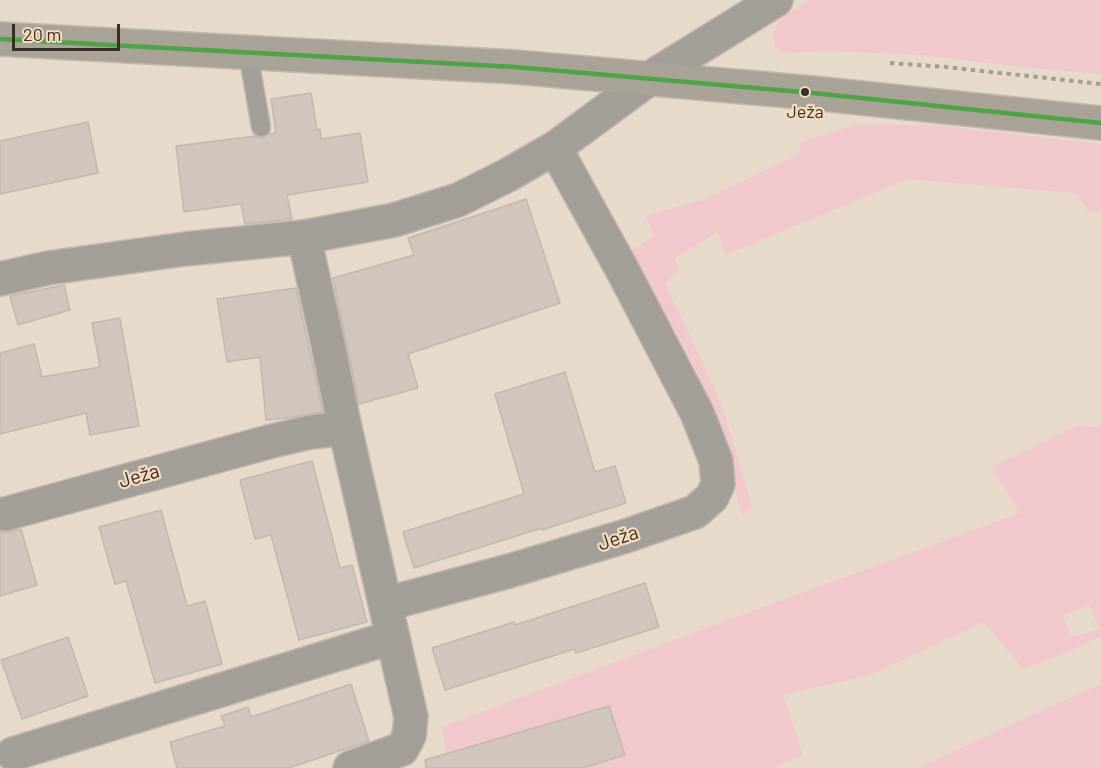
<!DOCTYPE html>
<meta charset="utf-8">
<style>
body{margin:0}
#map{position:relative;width:1101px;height:768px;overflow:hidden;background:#e8dacb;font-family:Barlow,sans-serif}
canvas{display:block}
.scale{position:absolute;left:12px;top:24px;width:108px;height:27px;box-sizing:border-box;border:3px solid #392f24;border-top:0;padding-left:8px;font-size:18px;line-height:21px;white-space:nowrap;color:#392f24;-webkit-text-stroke:4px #f4dbbf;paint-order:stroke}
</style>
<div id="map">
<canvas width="1101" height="768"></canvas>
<div class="scale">20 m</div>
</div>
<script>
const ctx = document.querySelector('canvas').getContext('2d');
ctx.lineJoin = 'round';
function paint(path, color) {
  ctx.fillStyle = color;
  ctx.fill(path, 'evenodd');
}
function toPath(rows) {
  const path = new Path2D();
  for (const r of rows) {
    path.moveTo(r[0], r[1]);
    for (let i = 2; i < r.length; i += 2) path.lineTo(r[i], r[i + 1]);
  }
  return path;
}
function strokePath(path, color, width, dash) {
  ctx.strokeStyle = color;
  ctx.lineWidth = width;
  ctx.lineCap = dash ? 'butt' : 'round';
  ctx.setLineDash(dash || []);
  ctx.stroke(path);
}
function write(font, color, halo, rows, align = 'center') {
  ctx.font = font + ' Barlow,sans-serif';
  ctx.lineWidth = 4.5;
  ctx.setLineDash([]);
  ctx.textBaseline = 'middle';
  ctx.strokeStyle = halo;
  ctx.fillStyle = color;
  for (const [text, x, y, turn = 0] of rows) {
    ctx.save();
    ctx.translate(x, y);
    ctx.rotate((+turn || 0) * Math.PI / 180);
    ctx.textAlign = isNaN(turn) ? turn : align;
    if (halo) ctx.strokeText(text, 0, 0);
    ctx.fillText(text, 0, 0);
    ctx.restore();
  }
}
const green = toPath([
 [810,0,1101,0,1101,74,1032,68,923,55,829,51,785,53,776,47,773,39,778,20],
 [854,125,934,125,1101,144,1101,211,1088,211,1076,193,908,179,725,255,718,232,675,258,679,272,672,275,665,285,684,323,722,405,752,507,742,516,719,424,698,375,677,334,628,253,654,236,646,216,706,199,799,154,801,142],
 [1077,426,1098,427,1101,426,1101,636,1070,651,1023,669,984,622,870,675,783,695,803,755,773,768,448,768,442,727,709,627,1020,513,991,467],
 [1089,605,1100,629,1071,637,1062,615],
 [1101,684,1101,768,919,768,1027,717]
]);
const building = toPath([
 [311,93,317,130,320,129,321,139,360,133,368,182,287,195,292,219,245,224,241,204,184,212,176,146,255,136,262,138,269,134,276,133,271,99,311,93],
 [88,122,98,173,0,194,0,141,88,122],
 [526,199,560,303,408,354,418,388,359,404,333,278,414,255,408,238,526,199],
 [64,285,70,310,18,325,10,296,64,285],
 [296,288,323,412,287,418,266,420,260,357,227,362,217,299,296,288],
 [120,318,139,426,90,435,86,413,0,434,0,353,34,344,42,377,100,367,92,323,120,318],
 [565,372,595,472,615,466,626,503,542,530,542,528,414,568,403,532,524,494,495,394,565,372],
 [312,461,340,568,352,565,367,622,299,640,271,535,255,539,240,480,312,461],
 [161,510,187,606,205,601,222,664,155,683,126,581,115,584,99,527,161,510],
 [21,529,37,585,0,596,0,532,9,532,21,529],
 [645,583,659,627,576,653,575,649,445,690,432,648,514,622,515,625,645,583],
 [68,637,88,696,22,719,1,660,68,637],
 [351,684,369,741,289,768,177,768,170,742,225,726,221,716,248,707,251,717,351,684],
 [609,706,625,755,583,768,426,768,425,760,609,706]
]);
const path = toPath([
 [890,63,946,67,1101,84]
]);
const lane = toPath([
 [248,53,261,127]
]);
const street = toPath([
 [304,237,326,335,345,428,411,717,409,736,402,749,350,768],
 [0,279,48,268,185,249,304,237,394,220,458,200,506,176,555,148,650,78,776,0],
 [5,514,272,441,311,432,345,428],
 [386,604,509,571,626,536,695,512,712,497,718,484,716,461,697,413,624,273,555,148],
 [13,754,393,637]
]);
const primary = toPath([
 [0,39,515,67,813,93,1101,123]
]);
const bus1 = toPath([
 [0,39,515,67,813,93,1101,123]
]);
const markers = [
 [805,92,5,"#392f24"]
];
const busNames = [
 ["Ježa",805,112]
];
const streetNames = [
 ["Ježa",139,476,-16],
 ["Ježa",618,538,-18]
];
paint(green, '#f1c8cb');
paint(building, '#d2c5bc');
strokePath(building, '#c4b7af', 1.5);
strokePath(lane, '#c3b8ac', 21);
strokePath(street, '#c3b8ac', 36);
strokePath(primary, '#c3b8ac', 36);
strokePath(path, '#a49e96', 4, [4.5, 4.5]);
strokePath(lane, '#a39f98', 18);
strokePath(street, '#a39f98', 33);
strokePath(primary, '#a8a297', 33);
strokePath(bus1, '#4ea347', 4.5);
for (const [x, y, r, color] of markers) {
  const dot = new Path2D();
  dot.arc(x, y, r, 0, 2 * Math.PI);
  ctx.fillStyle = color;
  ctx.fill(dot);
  strokePath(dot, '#f4dbbf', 2);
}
write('18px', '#392f24', '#f4dbbf', busNames);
write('20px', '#392f24', '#f4dbbf', streetNames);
</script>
